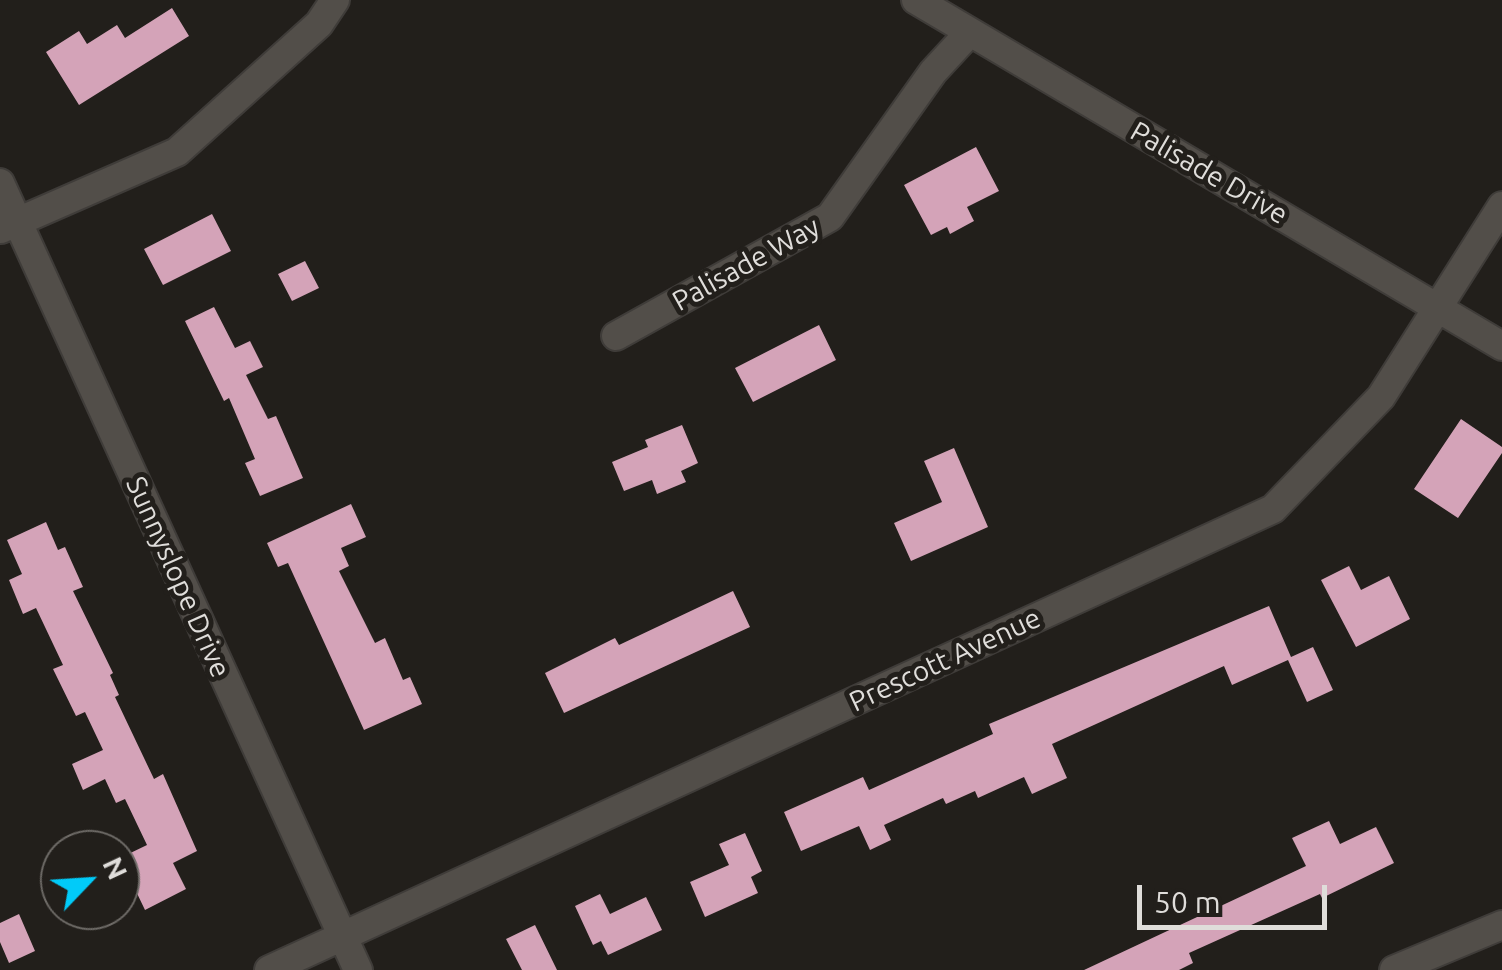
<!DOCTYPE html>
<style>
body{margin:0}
#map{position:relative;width:1502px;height:970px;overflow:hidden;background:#221f1b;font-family:Ubuntu,sans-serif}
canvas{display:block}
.north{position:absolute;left:40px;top:830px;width:100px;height:100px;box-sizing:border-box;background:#221f1b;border:2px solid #6e6b67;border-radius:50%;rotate:65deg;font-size:28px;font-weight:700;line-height:40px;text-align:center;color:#dfddda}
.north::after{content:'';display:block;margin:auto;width:35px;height:45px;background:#01cbf9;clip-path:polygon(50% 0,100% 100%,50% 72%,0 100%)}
.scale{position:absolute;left:1137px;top:885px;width:190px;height:45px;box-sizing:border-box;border:5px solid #dfddda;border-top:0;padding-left:12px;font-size:30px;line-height:35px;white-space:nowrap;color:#dfddda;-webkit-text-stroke:8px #221f1b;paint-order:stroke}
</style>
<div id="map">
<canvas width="1502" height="970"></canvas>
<div class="north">N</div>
<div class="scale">50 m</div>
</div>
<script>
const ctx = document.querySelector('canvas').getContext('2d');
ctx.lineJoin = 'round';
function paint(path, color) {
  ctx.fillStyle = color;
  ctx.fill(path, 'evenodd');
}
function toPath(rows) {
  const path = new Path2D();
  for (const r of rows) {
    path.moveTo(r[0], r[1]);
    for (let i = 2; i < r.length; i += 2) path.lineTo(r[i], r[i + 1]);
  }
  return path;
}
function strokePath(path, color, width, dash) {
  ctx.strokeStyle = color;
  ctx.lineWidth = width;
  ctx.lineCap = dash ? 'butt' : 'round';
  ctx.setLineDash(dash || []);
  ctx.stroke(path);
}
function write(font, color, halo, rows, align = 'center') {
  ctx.font = font + ' Ubuntu,sans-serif';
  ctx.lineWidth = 10;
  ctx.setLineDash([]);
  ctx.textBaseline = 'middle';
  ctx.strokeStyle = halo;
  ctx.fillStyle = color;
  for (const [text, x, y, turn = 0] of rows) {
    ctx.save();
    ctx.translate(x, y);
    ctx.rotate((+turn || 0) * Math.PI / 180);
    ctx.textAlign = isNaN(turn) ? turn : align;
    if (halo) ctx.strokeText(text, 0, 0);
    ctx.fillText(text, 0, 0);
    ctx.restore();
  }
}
const building = toPath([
 [172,8,189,36,79,105,46,52,79,31,87,44,117,25,125,38],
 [976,147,999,191,967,207,974,221,950,234,947,227,931,235,904,185],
 [212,214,231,251,163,285,144,249],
 [305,261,319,288,292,301,278,274],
 [214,307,235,348,250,341,263,367,246,375,268,419,276,416,303,478,260,496,245,463,255,459,229,398,224,401,185,321],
 [819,325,836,360,753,402,735,368],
 [1461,419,1502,447,1502,453,1458,518,1414,489],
 [682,425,698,463,681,471,686,482,657,494,652,480,624,491,612,462,648,447,645,440],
 [954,448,988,527,911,561,894,523,942,502,924,461],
 [351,504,366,537,341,548,349,566,339,571,375,643,385,638,403,680,410,677,422,704,364,730,288,563,278,567,267,543],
 [46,522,58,550,65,547,83,587,73,591,113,673,110,675,119,695,115,697,154,779,163,774,197,851,173,863,186,889,145,910,120,858,147,845,125,799,116,803,105,779,83,790,72,764,103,750,85,712,76,716,53,669,63,665,36,608,23,614,9,580,22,574,7,540],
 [1349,566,1361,590,1389,576,1410,619,1356,647,1321,580],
 [733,591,750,627,564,713,545,673,615,638,619,645],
 [1269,606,1291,657,1313,647,1333,690,1307,702,1288,660,1232,685,1224,666,1052,744,1067,778,1032,794,1024,777,978,798,975,791,946,804,943,798,884,825,891,840,870,850,859,826,801,851,784,812,863,777,869,790,993,734,989,724],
 [1329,821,1340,844,1376,827,1394,863,1322,898,1320,894,1189,953,1193,963,1179,970,1084,970,1306,866,1292,838],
 [745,833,762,871,751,877,758,893,705,917,690,882,729,865,719,844],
 [600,894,610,914,646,897,662,930,608,955,601,941,593,945,575,906],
 [19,914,35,951,9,963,0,942,0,923],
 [535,925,557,970,522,970,506,939]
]);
const minor = toPath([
 [916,0,1502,346],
 [0,183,358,970],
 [1,229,177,152,319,24,335,0],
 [616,336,830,217,933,72,970,32],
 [269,970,1273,509,1381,397,1502,206],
 [1394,970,1502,925]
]);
const streetNames = [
 ["Palisade Drive",1209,173,30],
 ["Palisade Way",746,264,-29],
 ["Sunnyslope Drive",178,577,66],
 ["Prescott Avenue",945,660,-25]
];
paint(building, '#d4a3b8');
strokePath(minor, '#3f3c39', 32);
strokePath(minor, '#524e49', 28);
write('28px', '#dfddda', '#221f1b', streetNames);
</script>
